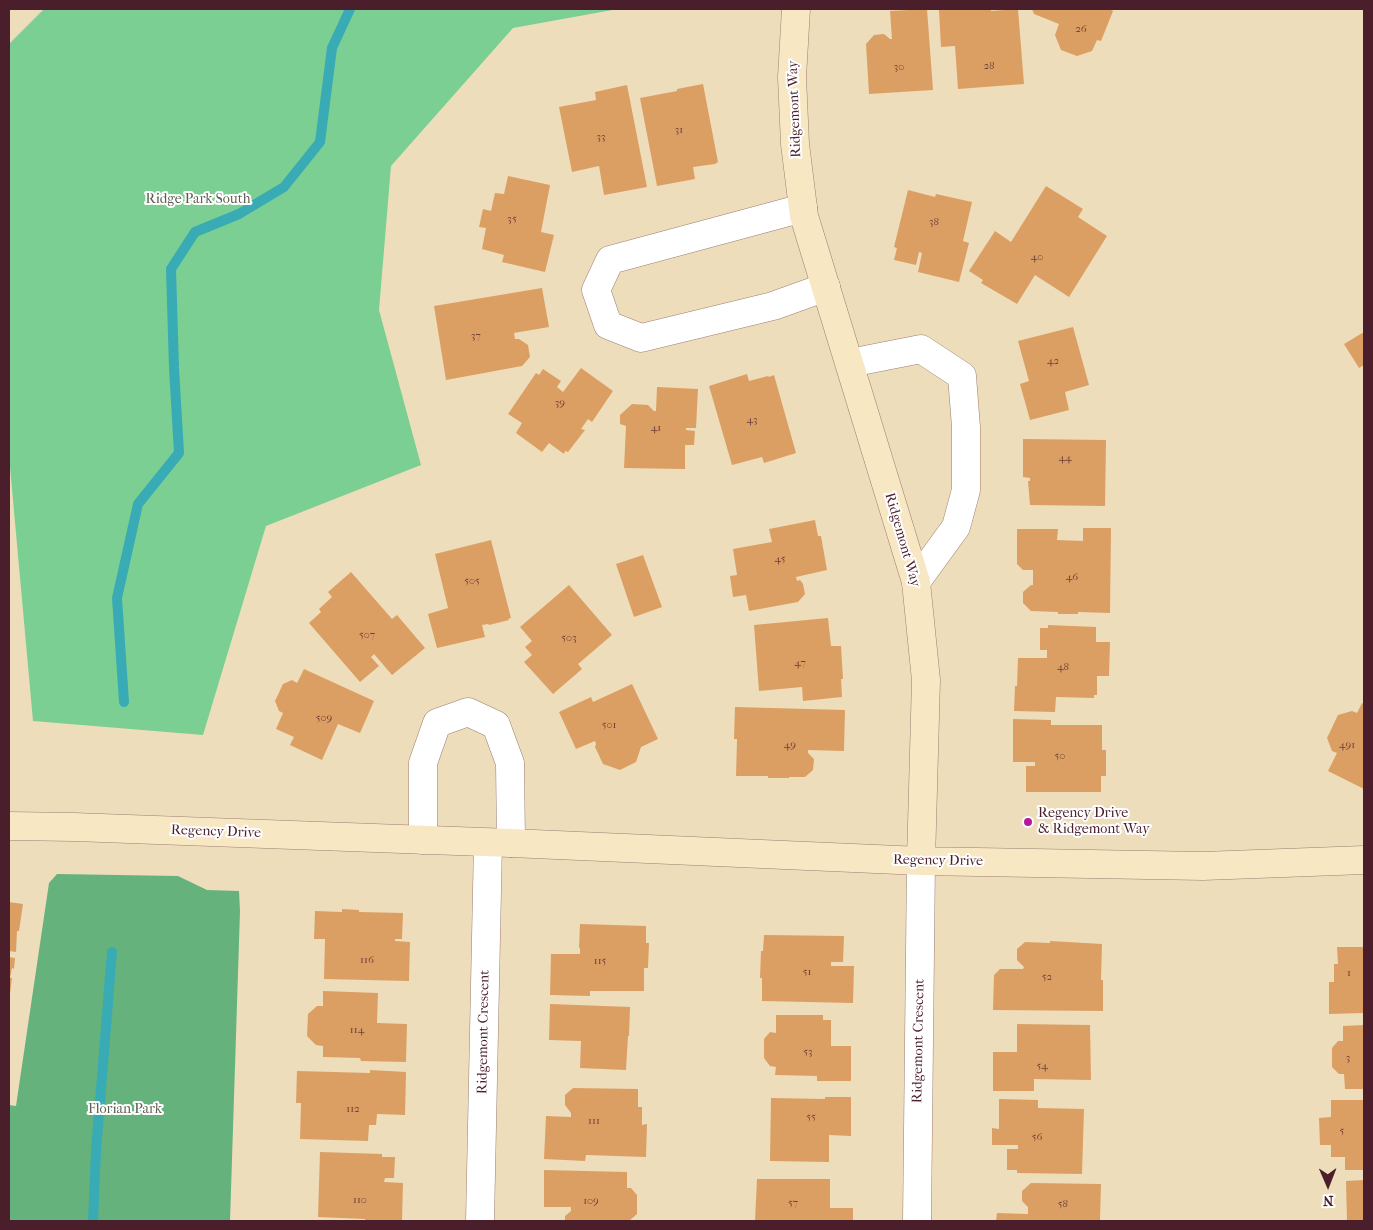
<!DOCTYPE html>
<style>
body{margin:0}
#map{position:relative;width:1373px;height:1230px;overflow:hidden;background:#edb;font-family:"IM FELL French Canon",serif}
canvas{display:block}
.frame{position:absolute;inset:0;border:10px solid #4a1f2b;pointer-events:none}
.north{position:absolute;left:1303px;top:1160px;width:50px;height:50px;-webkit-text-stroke:4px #fff;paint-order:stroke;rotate:179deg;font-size:14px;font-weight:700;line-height:20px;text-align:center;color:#4a1f2b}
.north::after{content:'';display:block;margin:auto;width:18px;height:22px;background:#4a1f2b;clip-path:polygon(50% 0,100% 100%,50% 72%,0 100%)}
</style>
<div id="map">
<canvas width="1373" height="1230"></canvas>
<div class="frame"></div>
<div class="north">N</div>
</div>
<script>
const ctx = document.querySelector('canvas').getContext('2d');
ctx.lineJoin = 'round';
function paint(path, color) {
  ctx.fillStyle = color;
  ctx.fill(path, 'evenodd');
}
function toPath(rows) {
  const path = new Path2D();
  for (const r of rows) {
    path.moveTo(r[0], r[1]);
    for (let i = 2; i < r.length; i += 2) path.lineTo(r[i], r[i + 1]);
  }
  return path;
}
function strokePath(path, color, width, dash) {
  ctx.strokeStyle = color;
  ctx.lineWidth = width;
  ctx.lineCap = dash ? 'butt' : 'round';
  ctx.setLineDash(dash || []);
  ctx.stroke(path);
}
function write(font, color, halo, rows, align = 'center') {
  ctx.font = font + ' "IM FELL French Canon",serif';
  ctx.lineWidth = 4;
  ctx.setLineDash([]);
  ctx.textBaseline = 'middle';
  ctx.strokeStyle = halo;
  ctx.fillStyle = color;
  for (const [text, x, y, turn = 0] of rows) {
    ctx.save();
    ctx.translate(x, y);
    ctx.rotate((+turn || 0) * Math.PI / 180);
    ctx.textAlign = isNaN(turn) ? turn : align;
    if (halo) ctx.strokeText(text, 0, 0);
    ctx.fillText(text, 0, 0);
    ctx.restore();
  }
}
const green = toPath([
 [44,9,618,9,513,28,391,166,379,310,421,465,266,526,203,735,33,721,9,456,9,44]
]);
const forest = toPath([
 [57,874,178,876,207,890,239,891,240,911,230,1221,9,1221,9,1105,16,1106,49,883]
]);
const stream = toPath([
 [124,702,117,598,138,504,179,453,174,368,171,269,195,232,239,214,284,187,320,142,332,48,350,9],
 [93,1221,96,1151,112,952]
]);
const building = toPath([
 [927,9,933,90,869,94,866,44,874,35,884,34,890,39,892,39,890,11],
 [956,9,991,9,991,11,1018,9,1024,84,958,89,955,46,941,47,939,10],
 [1032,9,1110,9,1113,11,1101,41,1097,40,1092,51,1077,56,1061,50,1055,35,1059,24,1034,14],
 [703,84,718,162,715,164,693,167,695,179,657,186,640,98,677,91,677,89],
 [627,85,647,187,604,195,599,166,572,172,559,107,596,100,595,92],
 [508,176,550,185,541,232,554,235,545,272,502,262,504,255,482,249,486,228,479,227,483,209,491,211,495,193,504,194],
 [1046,186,1083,209,1078,217,1107,236,1069,297,1035,275,1017,304,981,283,983,280,969,271,995,231,1011,242],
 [908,190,935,197,936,194,972,202,963,241,969,243,959,282,918,272,922,253,919,252,916,265,894,260,897,248,894,247],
 [542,288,549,327,514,333,515,339,519,339,528,345,530,357,522,366,446,380,434,306],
 [1073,327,1089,385,1065,392,1069,410,1030,420,1020,384,1029,381,1018,341],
 [1364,332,1364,365,1359,368,1344,344],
 [581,368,613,391,592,422,588,419,581,429,585,430,568,452,565,451,564,454,549,443,542,452,516,433,522,423,508,414,536,373,539,375,543,369,561,381,557,387,563,392],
 [747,374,749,381,768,376,769,377,774,375,796,453,764,463,762,457,732,465,709,386],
 [657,387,698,389,696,428,686,428,686,430,695,431,694,445,685,445,685,469,624,468,626,426,620,424,620,415,632,404,648,405,654,411,656,411],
 [1023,439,1106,440,1105,506,1030,505,1028,481,1030,481,1030,478,1023,477],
 [815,520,818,536,821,536,827,570,796,577,797,581,800,580,803,584,805,594,798,602,749,611,746,595,733,597,730,576,737,575,733,549,772,542,769,529],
 [1083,528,1111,528,1110,613,1078,612,1078,614,1058,614,1058,612,1031,611,1023,603,1023,592,1031,585,1033,585,1033,570,1023,570,1017,564,1017,529,1058,529,1057,540,1083,541],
 [491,540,511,618,508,619,509,620,489,625,488,624,482,625,485,637,437,648,428,614,448,608,435,554],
 [643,555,662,607,634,617,616,564],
 [351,572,392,619,397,615,425,648,392,675,374,654,371,657,379,666,360,682,309,623,321,612,319,609,332,597,328,592],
 [569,585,612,635,578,664,582,669,553,694,524,662,532,655,525,647,532,641,520,627],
 [828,618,831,646,841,646,843,679,841,679,842,697,803,701,802,687,759,691,754,625],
 [1048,625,1096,627,1096,642,1110,642,1109,676,1097,676,1097,695,1094,695,1094,698,1056,697,1055,712,1014,711,1015,686,1017,686,1018,658,1047,658,1047,650,1040,650,1040,628,1048,628],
 [304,669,374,701,360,733,338,724,322,760,290,745,294,737,276,729,283,713,279,711,275,701,283,684,292,680,297,683],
 [632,684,658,739,641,747,636,762,620,770,603,764,595,747,596,744,595,741,576,749,559,712,591,697,593,702],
 [1362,703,1364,704,1364,789,1328,771,1337,753,1332,751,1327,738,1338,715,1352,711,1357,713],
 [735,707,845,710,844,751,808,750,808,753,814,759,813,770,805,777,789,777,789,778,768,778,768,776,736,776,737,739,734,739],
 [1013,719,1051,720,1051,725,1102,725,1102,750,1106,750,1106,776,1101,776,1101,792,1026,792,1026,766,1035,766,1035,762,1013,762],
 [9,902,23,904,19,931,17,931,16,952,9,951],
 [342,909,359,910,359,912,403,913,402,939,395,939,395,941,410,942,409,981,324,979,325,939,314,939,315,911,342,912],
 [580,924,646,926,646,943,649,943,648,968,644,968,644,991,590,991,590,996,550,995,551,954,580,954,580,948,579,948],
 [764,935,844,936,843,962,831,962,831,966,854,966,853,1003,762,1001,762,978,760,978,761,951,763,951],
 [1050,941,1102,944,1101,980,1103,980,1103,1011,993,1010,994,975,1000,969,1023,969,1024,967,1017,960,1017,949,1025,942,1050,943],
 [1337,947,1364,947,1364,1013,1329,1014,1329,982,1334,982,1334,964,1338,964],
 [9,957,15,958,14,969,12,968,10,978,12,978,10,994,9,994],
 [323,991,378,993,377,1023,407,1024,406,1062,361,1061,360,1058,323,1057,323,1046,316,1045,307,1036,308,1014,317,1006,323,1006],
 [550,1004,630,1007,629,1036,628,1036,626,1070,580,1068,581,1041,549,1040],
 [776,1015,823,1015,823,1020,831,1020,831,1046,851,1046,851,1081,817,1081,817,1076,775,1075,776,1067,770,1066,764,1058,764,1039,770,1032,776,1033],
 [1017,1024,1090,1025,1091,1080,1034,1079,1034,1091,993,1091,993,1052,1017,1052],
 [1364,1025,1364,1089,1345,1089,1344,1074,1339,1074,1332,1067,1332,1048,1338,1041,1343,1041,1343,1026],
 [370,1070,406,1072,405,1115,377,1114,376,1125,369,1125,368,1141,300,1139,301,1103,296,1103,297,1071,370,1073],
 [573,1088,638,1089,638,1107,642,1107,642,1125,647,1124,646,1157,586,1155,585,1161,544,1159,546,1116,571,1117,571,1113,565,1105,565,1095],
 [825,1097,851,1097,851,1136,829,1135,829,1162,770,1161,771,1098,825,1099],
 [999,1099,1038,1100,1038,1108,1084,1109,1082,1174,1017,1173,1017,1170,1007,1170,1007,1149,1018,1149,1018,1145,992,1145,992,1128,999,1129],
 [1331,1100,1364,1100,1364,1170,1345,1170,1345,1157,1331,1157,1331,1145,1320,1145,1319,1118,1331,1117],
 [320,1152,382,1154,382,1157,395,1157,394,1178,385,1178,384,1182,403,1183,402,1221,365,1221,365,1219,318,1217],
 [544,1170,627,1172,627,1188,631,1188,637,1195,637,1214,629,1221,565,1221,565,1216,571,1211,571,1207,544,1207],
 [757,1179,830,1179,830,1208,853,1208,853,1221,755,1221],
 [1364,1180,1364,1221,1347,1221,1346,1181],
 [1031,1183,1101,1184,1100,1221,996,1221,997,1213,1028,1214,1028,1207,1022,1201,1022,1191]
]);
const street = toPath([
 [803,208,610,260,596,290,608,325,641,338,773,306,826,287],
 [850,363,921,349,962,376,966,427,966,490,956,527,916,582],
 [423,840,423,763,437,723,468,712,496,725,510,763,511,843],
 [480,1221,488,843],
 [917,1221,921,861]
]);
const secondary = toPath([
 [796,9,792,77,795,144,804,216,916,582,926,680,921,861],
 [9,826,74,827,511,843,921,861,1203,866,1364,860]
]);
const markers = [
 [1028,822,5,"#b5179e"]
];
const numberNames = [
 ["26",1081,29],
 ["28",989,66],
 ["30",899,67],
 ["31",679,130],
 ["33",601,137],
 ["35",512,219],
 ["38",934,222],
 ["40",1037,257],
 ["37",476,336],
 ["42",1053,361],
 ["39",560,403],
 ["43",752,420],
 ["41",656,428],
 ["44",1065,458],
 ["45",780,559],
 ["46",1072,577],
 ["505",472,581],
 ["507",367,635],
 ["503",569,638],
 ["47",800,663],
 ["48",1063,667],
 ["509",324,718],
 ["501",609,725],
 ["49",790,745],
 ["491",1347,745],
 ["50",1060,756],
 ["116",367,960],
 ["115",600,961],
 ["51",807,972],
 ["1",1349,973],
 ["52",1047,977],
 ["114",357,1030],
 ["53",808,1052],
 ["3",1348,1058],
 ["54",1042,1066],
 ["112",353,1109],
 ["55",811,1117],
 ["111",594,1121],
 ["5",1342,1131],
 ["56",1037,1137],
 ["110",360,1200],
 ["109",591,1201],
 ["57",793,1203],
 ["58",1063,1204]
];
const streetNames = [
 ["Ridgemont Way",795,109,-92],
 ["Ridgemont Way",902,540,74],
 ["Regency Drive",216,832,2],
 ["Regency Drive",938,861,1],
 ["Ridgemont Crescent",484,1032,-89],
 ["Ridgemont Crescent",919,1041,-89]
];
const parkNames = [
 ["Ridge Park South",198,200],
 ["Florian Park",125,1110]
];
const poiNames = [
 ["Regency Drive",1038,814],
 ["& Ridgemont Way",1038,830]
];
paint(green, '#7ccf92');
paint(forest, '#65b27c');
strokePath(stream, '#39abb5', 10);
paint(building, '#db9f64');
strokePath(street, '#9c7e73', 29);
strokePath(secondary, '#9c7e73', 29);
strokePath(street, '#fff', 28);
strokePath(secondary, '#f7e8c3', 28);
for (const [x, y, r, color] of markers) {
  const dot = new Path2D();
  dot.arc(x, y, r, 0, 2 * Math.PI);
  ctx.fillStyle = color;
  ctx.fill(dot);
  strokePath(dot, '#fff', 2);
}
write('11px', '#6e3f39', null, numberNames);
write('14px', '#4a1f2b', '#fff', streetNames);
write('14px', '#5c5d4f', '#fff', parkNames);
write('14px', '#4a1f2b', '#fff', poiNames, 'left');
</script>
